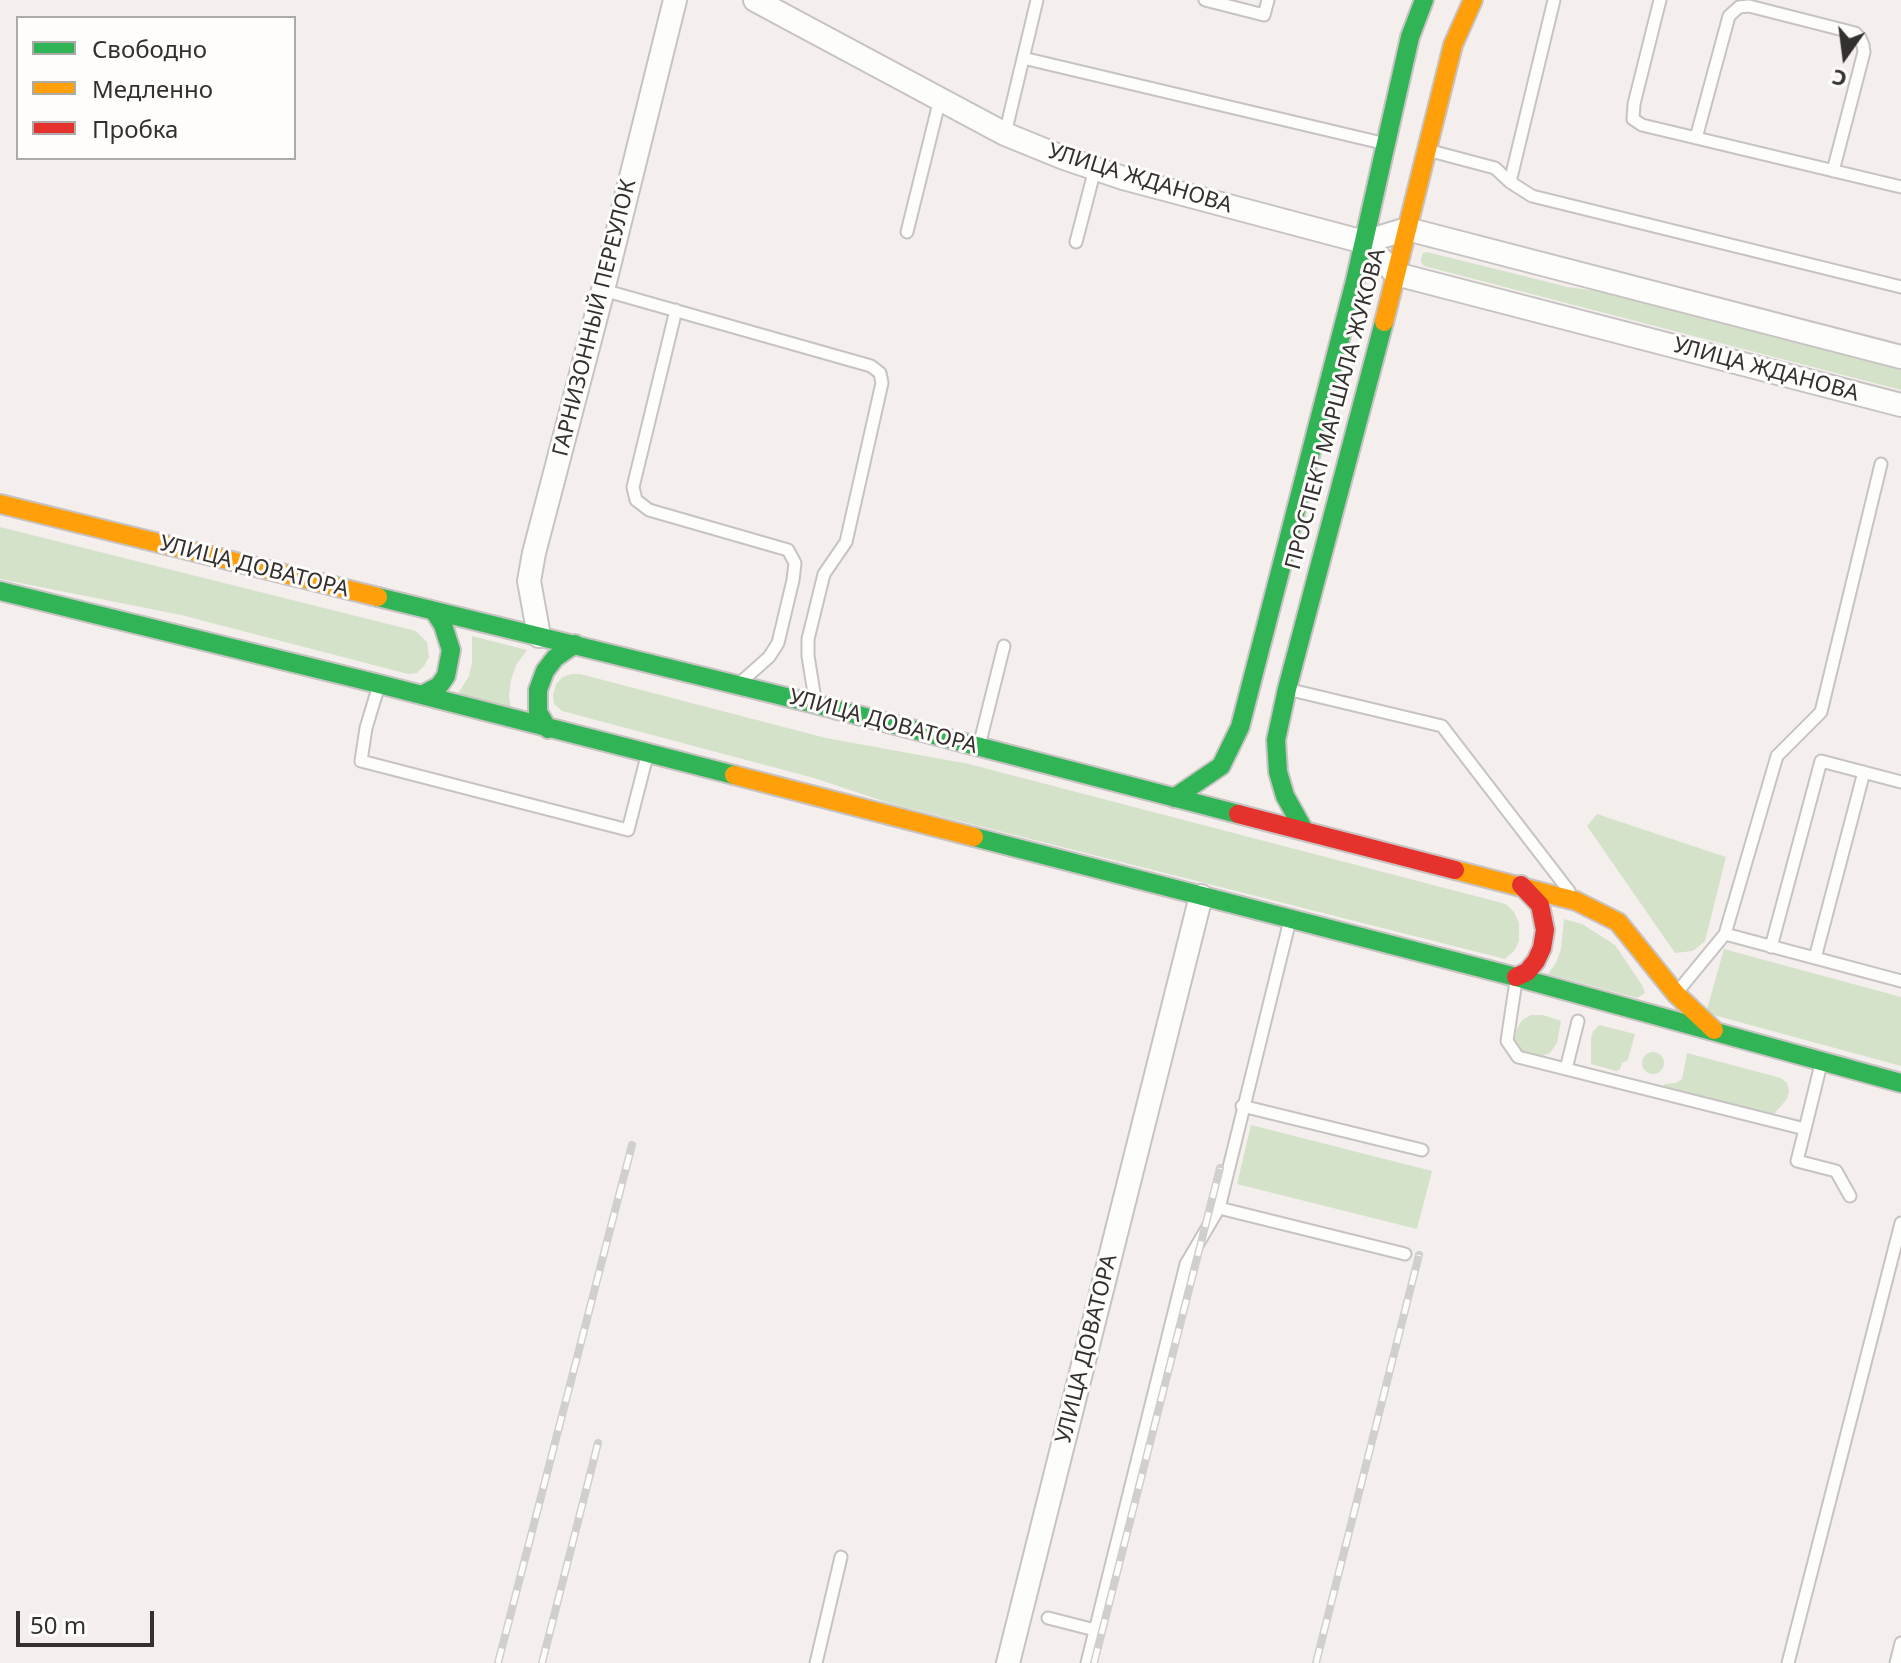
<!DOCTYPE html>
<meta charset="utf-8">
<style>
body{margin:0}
#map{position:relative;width:1901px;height:1663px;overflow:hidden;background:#f4efed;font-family:"Noto Sans",sans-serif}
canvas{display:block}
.legend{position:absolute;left:16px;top:16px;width:280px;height:144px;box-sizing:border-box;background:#fffdfc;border:2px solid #adabaa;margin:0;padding:10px 14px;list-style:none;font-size:24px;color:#33302e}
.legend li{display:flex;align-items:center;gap:16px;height:40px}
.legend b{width:40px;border:2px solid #adabaa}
.north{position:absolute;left:1805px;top:16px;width:80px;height:80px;-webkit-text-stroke:6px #fffdfc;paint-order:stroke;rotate:194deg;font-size:22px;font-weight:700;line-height:32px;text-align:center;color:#33302e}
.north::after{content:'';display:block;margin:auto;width:28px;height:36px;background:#33302e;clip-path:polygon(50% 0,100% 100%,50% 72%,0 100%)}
.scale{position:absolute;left:16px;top:1611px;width:138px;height:36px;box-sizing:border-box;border:4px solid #33302e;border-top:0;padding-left:10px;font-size:24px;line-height:28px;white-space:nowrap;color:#33302e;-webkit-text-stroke:6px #fffdfc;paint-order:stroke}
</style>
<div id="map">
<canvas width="1901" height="1663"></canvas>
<ul class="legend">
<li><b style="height:10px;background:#30b455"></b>Свободно</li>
<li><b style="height:10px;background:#ff9f0a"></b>Медленно</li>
<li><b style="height:10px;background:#e5322d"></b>Пробка</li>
</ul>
<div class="north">С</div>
<div class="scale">50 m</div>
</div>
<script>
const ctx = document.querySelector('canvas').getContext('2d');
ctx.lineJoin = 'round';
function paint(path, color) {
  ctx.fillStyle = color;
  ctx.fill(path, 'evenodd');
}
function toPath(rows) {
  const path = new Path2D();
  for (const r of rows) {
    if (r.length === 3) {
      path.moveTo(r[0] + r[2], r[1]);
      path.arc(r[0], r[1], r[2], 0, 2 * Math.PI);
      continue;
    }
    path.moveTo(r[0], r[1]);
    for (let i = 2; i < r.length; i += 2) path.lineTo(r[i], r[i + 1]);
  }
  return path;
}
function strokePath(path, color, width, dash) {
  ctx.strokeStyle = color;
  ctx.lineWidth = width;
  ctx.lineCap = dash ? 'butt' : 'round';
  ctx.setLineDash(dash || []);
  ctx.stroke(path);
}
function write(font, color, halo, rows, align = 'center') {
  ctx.font = font + ' "Noto Sans",sans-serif';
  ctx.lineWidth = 6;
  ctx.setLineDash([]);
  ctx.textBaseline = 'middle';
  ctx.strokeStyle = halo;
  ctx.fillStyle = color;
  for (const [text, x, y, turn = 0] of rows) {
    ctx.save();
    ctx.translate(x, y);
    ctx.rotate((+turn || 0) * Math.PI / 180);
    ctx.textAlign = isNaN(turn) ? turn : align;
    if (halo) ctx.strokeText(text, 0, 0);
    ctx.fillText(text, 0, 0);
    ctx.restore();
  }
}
const green = toPath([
 [1427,252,1568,287,1635,296,1901,366,1901,390,1424,266,1421,262,1421,258,1423,253],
 [0,527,416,631,427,642,429,657,424,666,417,673,408,674,181,615,0,579],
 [472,636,527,650,516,665,511,680,509,696,511,709,457,695,469,676,472,663],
 [571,674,580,674,826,738,969,764,1506,904,1514,912,1519,923,1519,941,1514,951,1505,959,892,804,814,778,562,711,554,704,553,695,556,684,563,677],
 [1597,814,1726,857,1705,941,1693,951,1675,953,1587,826],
 [1564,919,1582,924,1615,945,1642,985,1645,993,1637,998,1548,974,1556,963,1561,949],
 [1724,949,1901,997,1901,1066,1706,1013],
 [1531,1015,1543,1015,1561,1021,1557,1043,1550,1053,1539,1057,1529,1056,1520,1050,1515,1040,1516,1030,1522,1020],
 [1599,1025,1635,1034,1628,1060,1622,1063,1620,1069,1616,1071,1591,1064,1591,1039,1593,1031],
 [1653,1063,11],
 [1687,1053,1781,1078,1787,1083,1789,1091,1787,1099,1774,1114,1661,1087,1665,1084,1676,1083,1682,1079],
 [1251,1125,1432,1171,1417,1229,1237,1184]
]);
const lane = toPath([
 [1205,0,1264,15,1268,0],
 [1660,0,1634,104,1633,119,1642,125,1901,187],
 [1023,58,1382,143],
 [1005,134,1037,0],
 [1696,138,1729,16,1739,7,1749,6,1855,33,1860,38,1863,45,1864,52,1833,171],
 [1431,151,1495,168,1510,182,1532,196,1901,287],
 [1510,182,1554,0],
 [907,232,940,99],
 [1076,242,1095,169],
 [603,290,871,366,880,373,882,383,846,542,824,574,808,639,808,656,815,699],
 [676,310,633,487,636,500,649,510,788,550,795,563,793,580,778,643,769,657,741,682],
 [379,685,366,728,361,761,628,830,647,756],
 [1291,690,1442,726,1569,891],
 [979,746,1004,646],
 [1290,920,1219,1208,1405,1254],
 [1725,934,1777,756,1821,712,1881,464],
 [1771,947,1821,761,1901,782],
 [1815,958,1864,772],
 [1516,981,1507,1041,1518,1057,1805,1129,1821,1064],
 [1678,991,1725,934,1901,981],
 [1566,1069,1578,1021],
 [1242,1106,1422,1150],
 [1805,1129,1797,1161,1836,1171,1850,1196],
 [1048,1618,1095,1630],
 [816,1663,841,1557],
 [1087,1663,1186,1264,1219,1208],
 [1788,1663,1901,1223],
 [1896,1663,1901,1643]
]);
const street = toPath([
 [755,0,1005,134,1064,158,1123,178,1364,242,1396,274,1901,405],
 [1364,242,1407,229,1901,357],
 [539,636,529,581,534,553,603,290,675,0],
 [1008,1663,1201,896]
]);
const fast = toPath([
 [0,591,379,684,734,775],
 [378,597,815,704,1238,814],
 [422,695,439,686,446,676,451,650,443,625,434,611],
 [548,729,538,712,538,690,545,671,555,658,575,644],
 [1174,798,1221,766,1240,727,1355,281,1410,37,1424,0],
 [1304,830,1285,796,1278,772,1276,740,1287,689,1384,322],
 [974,837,1516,977,1901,1083]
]);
const slow = toPath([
 [1384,322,1453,45,1473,0],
 [0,504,378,597],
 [734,775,974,837],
 [1455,870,1576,901,1618,922,1676,994,1714,1030]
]);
const jam = toPath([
 [1238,814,1455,870],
 [1516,977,1527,972,1536,961,1542,948,1545,930,1540,905,1521,885]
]);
const rail = toPath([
 [498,1663,632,1145],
 [542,1663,598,1443],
 [1094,1663,1220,1168],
 [1316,1663,1419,1255]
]);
const streetNames = [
 ["УЛИЦА ЖДАНОВА",1140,179,17],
 ["ГАРНИЗОННЫЙ ПЕРЕУЛОК",595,318,-76],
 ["УЛИЦА ЖДАНОВА",1766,370,15],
 ["ПРОСПЕКТ МАРШАЛА ЖУКОВА",1336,409,-75],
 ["УЛИЦА ДОВАТОРА",254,567,14],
 ["УЛИЦА ДОВАТОРА",883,722,15],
 ["УЛИЦА ДОВАТОРА",1087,1349,-76]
];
paint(green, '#d4e2ca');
strokePath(lane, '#c7c3c2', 15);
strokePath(street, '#c7c3c2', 26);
strokePath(fast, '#c7c3c2', 22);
strokePath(slow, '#c7c3c2', 22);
strokePath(jam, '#c7c3c2', 22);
strokePath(lane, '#fdfdfc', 11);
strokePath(street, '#fdfdfc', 22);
strokePath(fast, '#30b455', 18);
strokePath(slow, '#ff9f0a', 18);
strokePath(jam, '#e5322d', 18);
strokePath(rail, '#d0cfce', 8);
strokePath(rail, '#fffdfc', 5, [15]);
write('22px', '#33302e', '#fffdfc', streetNames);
</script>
